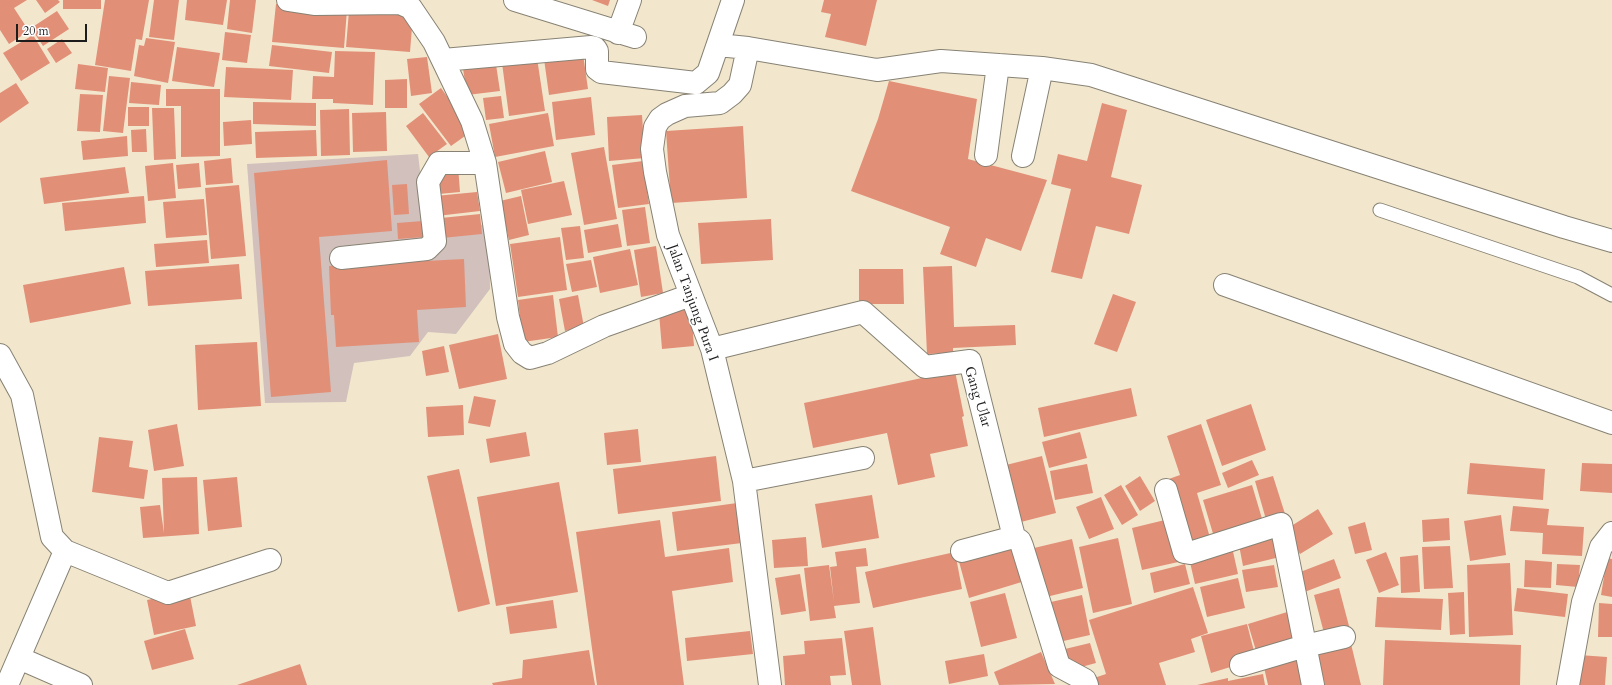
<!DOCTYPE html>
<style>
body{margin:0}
#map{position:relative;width:1612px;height:685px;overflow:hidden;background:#f2e7cd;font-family:Cardo,serif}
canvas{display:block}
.scale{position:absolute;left:16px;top:24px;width:71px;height:18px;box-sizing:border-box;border:2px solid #1c1c1c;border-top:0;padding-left:5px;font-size:12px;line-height:14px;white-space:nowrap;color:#1c1c1c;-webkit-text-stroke:3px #fff;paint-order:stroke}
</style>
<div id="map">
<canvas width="1612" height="685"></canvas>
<div class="scale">20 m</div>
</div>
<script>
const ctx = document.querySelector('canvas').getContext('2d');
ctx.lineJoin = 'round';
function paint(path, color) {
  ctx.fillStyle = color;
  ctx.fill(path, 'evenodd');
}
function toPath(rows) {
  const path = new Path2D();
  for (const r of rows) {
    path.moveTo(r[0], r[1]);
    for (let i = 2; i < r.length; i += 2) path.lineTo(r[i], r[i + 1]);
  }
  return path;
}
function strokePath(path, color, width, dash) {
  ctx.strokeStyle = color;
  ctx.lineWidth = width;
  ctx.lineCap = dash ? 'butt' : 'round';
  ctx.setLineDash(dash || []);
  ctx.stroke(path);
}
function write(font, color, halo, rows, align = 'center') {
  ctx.font = font + ' Cardo,serif';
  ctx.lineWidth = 3.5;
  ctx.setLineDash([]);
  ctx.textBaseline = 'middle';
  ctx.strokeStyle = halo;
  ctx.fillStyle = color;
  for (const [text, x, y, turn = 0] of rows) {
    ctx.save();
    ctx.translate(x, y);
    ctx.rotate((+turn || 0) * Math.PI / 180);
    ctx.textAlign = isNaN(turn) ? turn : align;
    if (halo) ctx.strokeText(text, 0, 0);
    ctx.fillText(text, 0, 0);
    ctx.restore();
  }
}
const industrial = toPath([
 [418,154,427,230,489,224,490,289,456,334,428,332,410,356,354,363,346,402,265,403,247,164]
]);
const building = toPath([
 [0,0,27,0,14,8,29,31,9,44,0,30],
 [36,0,58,0,60,2,45,13],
 [63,0,101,0,101,9,63,9],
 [105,0,149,0,142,40,136,39,131,71,95,65],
 [154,0,179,0,174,40,149,37],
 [187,0,227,0,223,25,185,20],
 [230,0,256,0,252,33,227,29],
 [592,0,610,0,608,6],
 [824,0,877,0,866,46,825,37,831,14,821,12],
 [276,4,347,10,344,48,272,42],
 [57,11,69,29,43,46,31,28],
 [349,11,413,15,410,52,346,47],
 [225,32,251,35,247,63,222,60],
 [33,35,50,63,21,81,3,53],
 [146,38,175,42,168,83,134,76,139,45,144,46],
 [62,39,72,53,56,63,47,49],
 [272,45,332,52,329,73,269,66],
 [177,47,220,53,214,87,172,81],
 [335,51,375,52,373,105,333,103,333,99,312,99,313,76,334,77],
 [583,54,588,89,549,95,544,59],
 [427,57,432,93,411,96,407,59],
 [495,58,500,91,467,95,462,62],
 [537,58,545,111,509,116,502,63],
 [78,64,108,68,105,92,75,89],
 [226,67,293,70,291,100,224,97],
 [109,76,130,78,123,133,103,131],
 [407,79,407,108,385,108,385,80],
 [889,81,977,99,968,159,1047,180,1021,251,986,238,976,267,940,254,950,227,851,191,878,119],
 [131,82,161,85,159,105,129,103],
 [16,83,29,103,0,123,0,93],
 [441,88,472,131,451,146,419,104],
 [166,89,220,89,220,156,181,157,181,106,166,106],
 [80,94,103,95,100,132,77,131],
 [501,96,504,118,486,120,483,98],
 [591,97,595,135,556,140,552,102],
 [253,102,316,103,316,126,253,124],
 [1102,103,1127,110,1111,177,1142,185,1129,234,1096,226,1082,279,1051,272,1071,189,1051,184,1058,154,1087,161],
 [128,107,149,107,149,126,128,126],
 [152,108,174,108,176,159,154,160],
 [349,109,350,155,321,156,320,110],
 [386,112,387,151,353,152,352,113],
 [423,113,447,144,429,157,406,126],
 [548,113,554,146,495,157,489,124],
 [642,115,645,158,609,161,607,117],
 [251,120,252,144,224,146,223,122],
 [743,126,747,198,671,203,666,131],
 [146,129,147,152,132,152,131,130],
 [316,130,317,156,256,158,255,132],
 [127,136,128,156,83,160,81,141],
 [604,147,617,219,584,225,571,153],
 [545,151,552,182,506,193,498,162],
 [231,158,233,183,206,185,204,161],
 [387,160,392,231,319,237,331,392,271,397,254,173],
 [643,161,649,204,618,208,612,165],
 [173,163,176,198,148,201,145,166],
 [199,163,201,187,178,189,176,165],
 [458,166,460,192,439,194,438,169],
 [125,167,129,193,44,204,40,178],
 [564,181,572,215,528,224,521,190],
 [407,184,409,214,394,215,392,185],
 [239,185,246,256,211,259,205,188],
 [477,192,480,211,437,216,435,196],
 [144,196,146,223,65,231,62,203],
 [521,196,529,235,509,240,500,201],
 [204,199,207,235,166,238,163,202],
 [645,207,650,243,627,246,622,210],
 [480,214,482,234,442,238,441,218],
 [771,219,773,260,701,264,698,223],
 [423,221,424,237,398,239,397,223],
 [618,224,622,247,588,253,584,230],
 [580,226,584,258,566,260,561,228],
 [560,237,567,290,518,297,510,244],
 [207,240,209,263,156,267,154,244],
 [656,246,663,293,641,297,634,250],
 [630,249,638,285,600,293,593,257],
 [464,259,466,307,417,310,419,342,336,347,334,315,331,315,329,266],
 [591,260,597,287,572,292,566,264],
 [239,264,242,299,148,306,145,271],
 [952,266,954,327,1015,325,1016,345,953,348,953,353,927,354,923,267],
 [124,267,131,304,30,323,23,285],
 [859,269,903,269,904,304,859,304],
 [1113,294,1136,302,1117,352,1094,344],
 [553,295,558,337,523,342,518,300],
 [578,295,584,327,565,331,559,299],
 [691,309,694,346,662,349,659,313],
 [498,334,507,379,459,389,449,345],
 [257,342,261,406,198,410,195,345],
 [444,346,449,372,426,376,422,351],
 [955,371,964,416,962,417,968,446,930,454,935,477,898,485,887,433,813,448,804,403],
 [1131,388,1137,416,1044,437,1038,408],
 [474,396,496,400,490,427,468,423],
 [1251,404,1266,450,1222,466,1206,420],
 [463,405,464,435,428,437,426,407],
 [177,424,184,466,154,471,148,430],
 [1201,424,1221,485,1197,493,1211,541,1187,549,1166,480,1180,475,1167,436],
 [638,429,641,462,607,465,604,433],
 [526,432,530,456,490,463,486,439],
 [1080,432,1087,458,1049,468,1042,442],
 [99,437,133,441,129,467,148,470,144,499,92,492],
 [716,456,721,501,618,514,613,469],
 [1042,456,1056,513,1017,523,1002,466],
 [1252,460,1259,475,1228,488,1222,473],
 [1470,463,1545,469,1543,500,1467,494],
 [1582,463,1612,464,1612,493,1580,491],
 [1087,464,1093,493,1055,500,1050,471],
 [459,469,490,604,458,612,427,476],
 [1140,476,1155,501,1140,511,1125,486],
 [1273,476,1286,517,1267,523,1255,481],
 [197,477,199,534,143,538,140,507,160,505,164,533,162,478],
 [237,477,242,527,208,531,203,480],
 [559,482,578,592,496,606,477,497],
 [1121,485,1138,515,1122,525,1104,495],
 [1252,485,1263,522,1214,537,1203,500],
 [872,495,879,538,822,548,815,504],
 [1101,497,1114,529,1089,539,1076,507],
 [737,503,742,543,677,551,672,512],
 [1513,506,1549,509,1547,525,1584,527,1582,556,1542,554,1543,533,1510,531],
 [1318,509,1333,534,1300,554,1285,530],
 [1501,515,1506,555,1470,561,1464,521],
 [1173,518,1183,561,1142,570,1132,528],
 [1449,518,1450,540,1423,542,1422,520],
 [660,520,665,557,729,548,733,582,672,591,684,685,597,685,576,532],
 [1365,522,1372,550,1355,554,1348,527],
 [1280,531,1284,556,1243,566,1238,540],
 [806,537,808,566,774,568,772,540],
 [1118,538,1132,604,1093,613,1079,547],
 [1072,539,1083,588,1046,597,1034,548],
 [1014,541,1025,581,969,598,958,558],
 [1450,546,1453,588,1424,589,1422,547],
 [1232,547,1238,574,1195,584,1189,558],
 [866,548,868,566,856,567,860,603,834,606,836,618,810,621,804,568,829,565,834,602,830,567,837,566,835,552],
 [955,552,962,589,873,608,865,572],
 [1386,552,1399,585,1379,593,1366,560],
 [1418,555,1420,592,1401,593,1400,557],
 [1607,558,1612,559,1612,597,1601,595],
 [1334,559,1341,578,1302,593,1295,574],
 [1525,560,1552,562,1551,588,1524,587],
 [1510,563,1513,635,1469,637,1467,565],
 [1185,564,1190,584,1154,593,1150,573],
 [1557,564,1580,565,1578,587,1556,585],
 [1274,565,1278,587,1246,592,1242,570],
 [800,574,806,611,781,615,775,578],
 [1238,578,1245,608,1207,617,1200,587],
 [1193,587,1208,633,1191,639,1195,652,1159,663,1166,685,1092,685,1091,679,1106,674,1089,620],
 [1339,588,1349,626,1324,633,1314,595],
 [1517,588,1568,594,1565,617,1514,611],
 [189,591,196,626,154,635,147,600],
 [1464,592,1465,634,1450,635,1448,593],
 [1005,593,1017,638,981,647,970,602],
 [1082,595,1090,635,1059,642,1051,602],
 [1377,597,1443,599,1441,630,1375,627],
 [553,600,557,628,510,634,506,607],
 [1599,603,1612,604,1612,637,1598,637],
 [1297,609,1302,641,1257,654,1248,624],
 [1247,624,1256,659,1211,673,1201,636],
 [873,627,881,685,852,685,844,631],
 [185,629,194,659,152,670,144,641],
 [750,631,753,654,687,661,685,638],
 [842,638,846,675,830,676,831,685,785,685,783,656,805,654,804,641],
 [1385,640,1521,645,1520,685,1383,685],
 [1090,643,1096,663,1070,670,1065,649],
 [1351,644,1361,685,1325,685,1317,653],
 [589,650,595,685,493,685,492,683,522,678,523,660],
 [1041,652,1055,684,999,685,994,672],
 [984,654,988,676,949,684,945,661],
 [1300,655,1306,685,1268,685,1263,663],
 [1579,655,1607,657,1605,685,1577,685],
 [300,664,307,685,237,685],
 [1263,674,1265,685,1197,685,1228,678,1228,681]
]);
const lane = toPath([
 [1380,210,1578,277,1612,295]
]);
const street = toPath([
 [288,0,314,4,400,3,411,8,434,42,472,121,485,163,508,317,515,344,522,353,530,358,548,353,604,326,691,295],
 [515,0,635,37],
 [618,33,630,0],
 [718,45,748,48,877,70,941,61,1042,68,1091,75,1564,227,1612,241],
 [748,48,740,85,732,94,720,103,685,106,667,114,660,119,655,127,652,149,655,172,668,235,712,349,744,481,770,685],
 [443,60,591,47,595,48,597,51,597,69,601,72,696,83,708,73,733,0],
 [986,155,998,65],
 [1023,156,1042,68],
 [341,258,427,249,435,241,428,182,439,163,485,163],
 [1225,285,1612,423],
 [712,349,863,312,925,367,970,361,1014,537,1020,541,1022,546,1059,666,1085,680,1087,685],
 [0,355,22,395,52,537,65,551,168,593,270,560],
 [744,481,863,458],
 [1166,490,1184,552,1190,553,1281,524,1313,685],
 [962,551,1014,537],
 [19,658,81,685],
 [1241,665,1305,646,1344,637],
 [7,685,65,551]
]);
const secondary = toPath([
 [1568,685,1583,602,1601,547,1612,533]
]);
const streetNames = [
 ["Jalan Tanjung Pura I",692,303,70],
 ["Gang Ular",977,397,73]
];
paint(industrial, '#d1c0bc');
paint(building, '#e28f78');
strokePath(lane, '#878274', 15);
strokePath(street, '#878274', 24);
strokePath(secondary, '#878274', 24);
strokePath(lane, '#fff', 13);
strokePath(street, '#fff', 22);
strokePath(secondary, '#fff', 22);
write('14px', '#1c1c1c', '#fff', streetNames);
</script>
